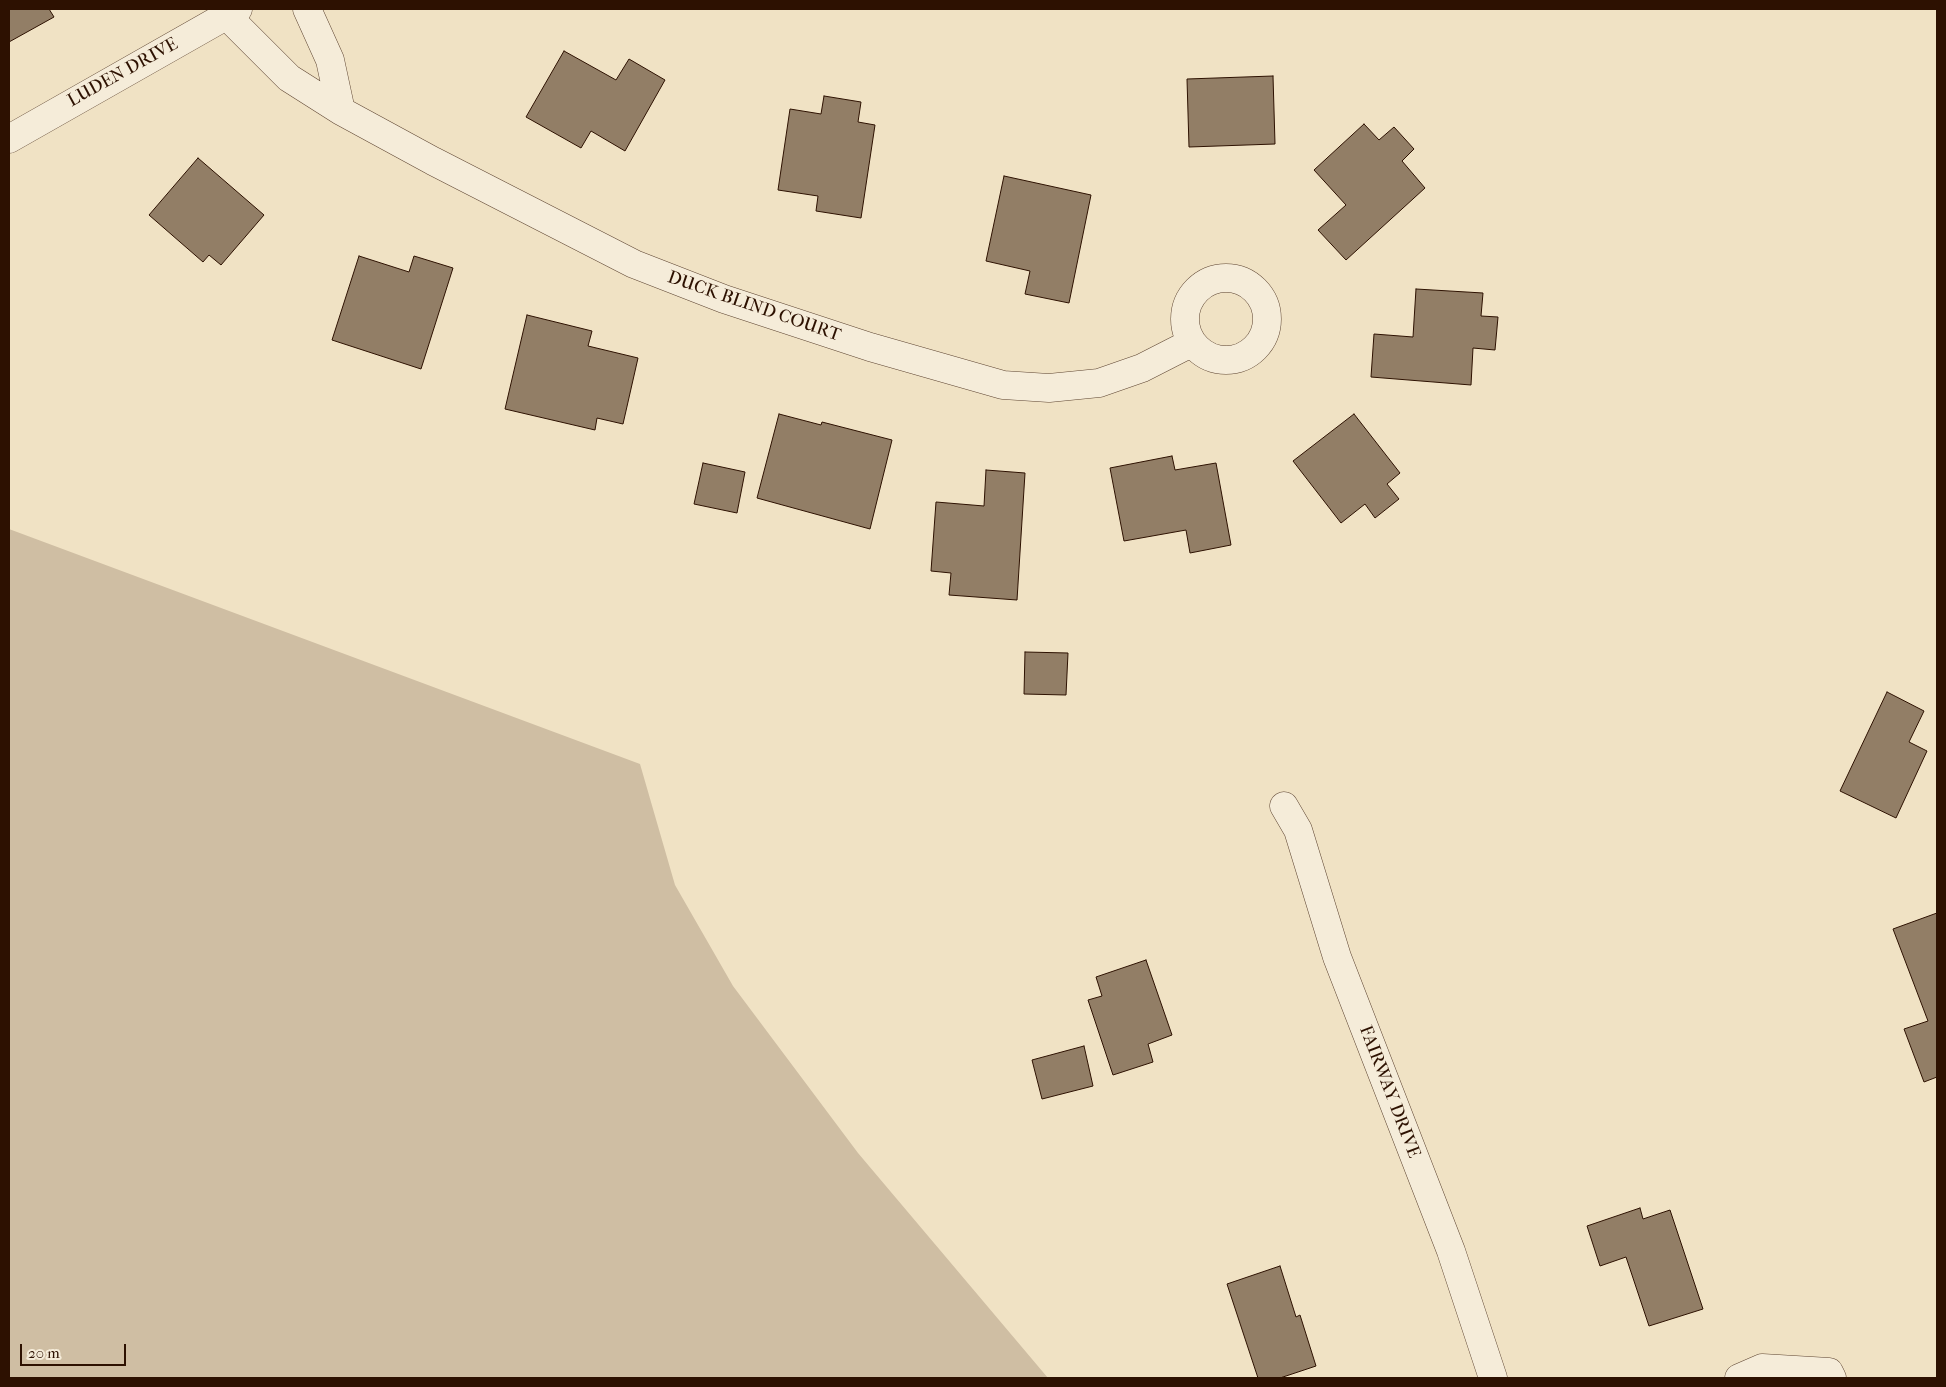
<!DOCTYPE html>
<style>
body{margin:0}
#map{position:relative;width:1946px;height:1387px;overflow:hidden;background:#f0e2c4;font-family:"IM FELL French Canon",serif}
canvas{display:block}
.frame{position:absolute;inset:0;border:10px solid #2d1101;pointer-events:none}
.scale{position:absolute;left:20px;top:1344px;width:106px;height:22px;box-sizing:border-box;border:2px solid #2d1101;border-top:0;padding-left:6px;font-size:15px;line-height:18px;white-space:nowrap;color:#2d1101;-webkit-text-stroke:4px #f5ecd9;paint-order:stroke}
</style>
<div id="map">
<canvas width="1946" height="1387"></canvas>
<div class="frame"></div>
<div class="scale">20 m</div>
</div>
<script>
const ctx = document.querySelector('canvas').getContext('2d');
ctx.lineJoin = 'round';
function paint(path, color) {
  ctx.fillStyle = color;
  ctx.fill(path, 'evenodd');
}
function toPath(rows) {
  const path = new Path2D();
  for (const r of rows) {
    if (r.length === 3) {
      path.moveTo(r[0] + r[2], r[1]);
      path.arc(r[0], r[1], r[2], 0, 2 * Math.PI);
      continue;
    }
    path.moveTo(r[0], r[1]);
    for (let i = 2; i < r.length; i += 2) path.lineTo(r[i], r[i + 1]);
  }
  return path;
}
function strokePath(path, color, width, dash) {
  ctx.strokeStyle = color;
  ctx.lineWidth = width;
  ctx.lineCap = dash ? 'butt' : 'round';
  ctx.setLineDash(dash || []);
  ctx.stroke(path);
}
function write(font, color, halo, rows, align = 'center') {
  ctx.font = font + ' "IM FELL French Canon",serif';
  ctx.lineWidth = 5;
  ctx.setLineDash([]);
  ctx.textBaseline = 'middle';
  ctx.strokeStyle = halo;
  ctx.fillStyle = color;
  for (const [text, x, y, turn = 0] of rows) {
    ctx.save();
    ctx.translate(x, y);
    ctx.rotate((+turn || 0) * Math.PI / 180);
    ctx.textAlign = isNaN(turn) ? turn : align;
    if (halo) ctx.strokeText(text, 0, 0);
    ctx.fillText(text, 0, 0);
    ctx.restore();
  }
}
const green = toPath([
 [9,529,640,764,675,885,733,986,858,1153,1048,1378,9,1378]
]);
const building = toPath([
 [9,9,49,9,54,17,9,42,9,9],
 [564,51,616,80,629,59,665,80,625,151,591,131,581,148,526,117,564,51],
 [1273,76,1275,144,1189,147,1187,79,1273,76],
 [824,96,861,102,858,122,875,125,861,218,816,211,818,196,778,190,790,109,821,114,824,96],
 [1364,124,1379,140,1394,127,1414,149,1402,161,1425,188,1346,260,1318,230,1346,205,1314,170,1364,124],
 [198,158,264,215,221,265,209,255,203,262,149,215,198,158],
 [1004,176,1091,195,1069,303,1025,294,1030,271,986,261,1004,176],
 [359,256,409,272,414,256,453,268,421,369,332,340,359,256],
 [1416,289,1483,293,1481,316,1498,317,1495,350,1473,348,1471,385,1371,377,1374,334,1413,337,1416,289],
 [527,315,592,331,588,346,638,358,623,424,597,418,595,430,505,409,527,315],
 [779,414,821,425,822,422,892,440,870,529,757,498,779,414],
 [1354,414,1400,473,1387,484,1399,499,1375,518,1365,504,1341,523,1293,461,1354,414],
 [1172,456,1175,470,1216,463,1231,545,1190,553,1186,530,1124,541,1110,468,1172,456],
 [703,463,745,472,737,513,694,504,703,463],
 [986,470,1025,473,1017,600,949,595,951,573,931,571,936,502,984,506,986,470],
 [1025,652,1068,653,1066,695,1024,694,1025,652],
 [1887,692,1924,711,1909,742,1927,751,1896,818,1840,791,1887,692],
 [1937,913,1937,1077,1924,1082,1904,1029,1928,1021,1893,929,1937,913],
 [1146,960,1172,1035,1148,1044,1153,1062,1113,1075,1088,1000,1102,996,1096,977,1146,960],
 [1084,1046,1093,1086,1042,1099,1032,1060,1084,1046],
 [1640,1208,1643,1219,1670,1210,1703,1309,1649,1326,1626,1257,1600,1266,1587,1226,1640,1208],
 [1280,1266,1296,1317,1300,1315,1316,1366,1280,1378,1258,1378,1227,1284,1280,1266]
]);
const minor = toPath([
 [307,9,330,60,341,111],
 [226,15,289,78,341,111,433,161,634,264,724,299,870,347,1003,385,1049,388,1099,383,1142,368,1191,343],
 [1226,319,41],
 [1284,806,1298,830,1337,957,1451,1251,1493,1378],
 [1739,1378,1762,1368,1829,1372,1832,1378]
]);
const tertiary = toPath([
 [9,139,238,9]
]);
const streetNames = [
 ["LUDEN DRIVE",123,73,-29],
 ["DUCK BLIND COURT",754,307,19],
 ["FAIRWAY DRIVE",1389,1092,69]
];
paint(green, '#cfbea3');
paint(building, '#927e66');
strokePath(building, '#2d1101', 1);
strokePath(minor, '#5e4532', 29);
strokePath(tertiary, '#5e4532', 29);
strokePath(minor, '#f5ecd9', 28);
strokePath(tertiary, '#f5ecd9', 28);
write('18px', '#2d1101', '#f5ecd9', streetNames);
</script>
